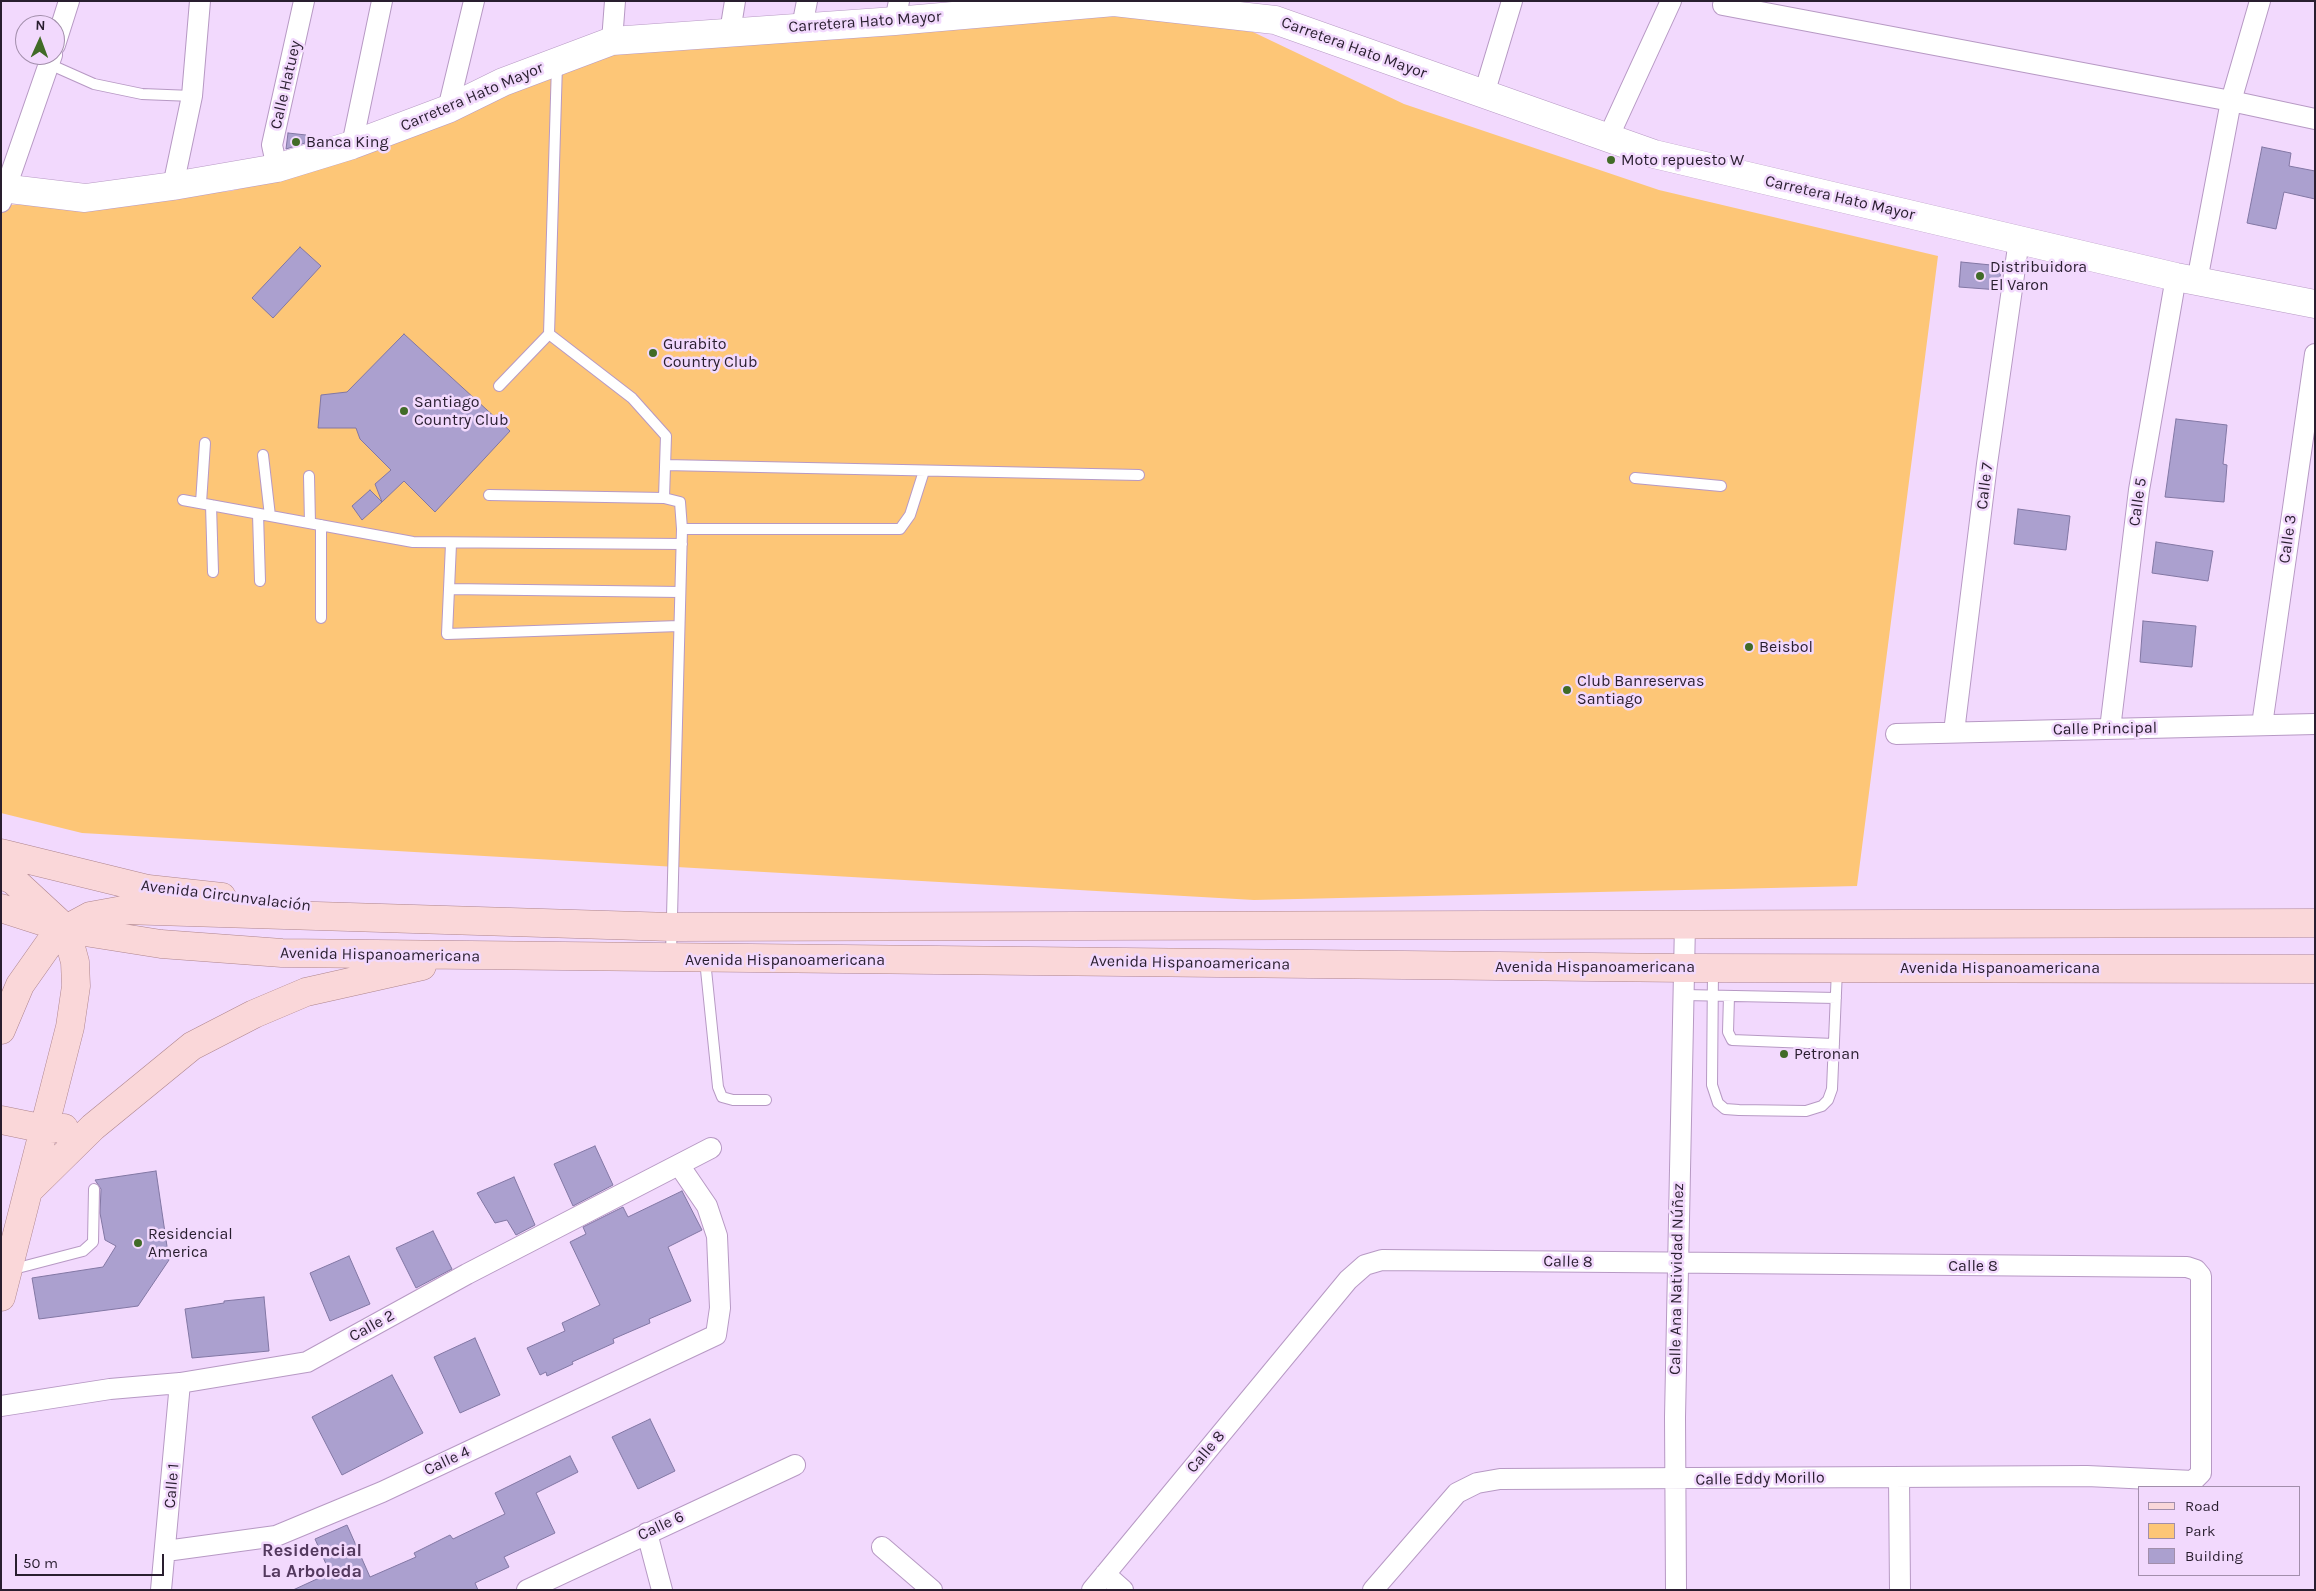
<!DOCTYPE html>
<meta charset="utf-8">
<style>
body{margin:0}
#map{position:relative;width:2316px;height:1591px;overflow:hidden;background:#f2d9fd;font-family:Karla,sans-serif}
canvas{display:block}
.frame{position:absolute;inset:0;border:2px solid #291e2f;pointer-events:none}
.legend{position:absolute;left:2138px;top:1486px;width:162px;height:90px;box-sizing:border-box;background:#f2d9fd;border:1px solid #a28eab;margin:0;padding:6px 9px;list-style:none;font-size:15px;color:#291e2f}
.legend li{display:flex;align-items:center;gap:10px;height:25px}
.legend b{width:25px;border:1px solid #a28eab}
.north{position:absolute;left:15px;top:15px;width:50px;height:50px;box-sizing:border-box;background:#f2d9fd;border:1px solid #a28eab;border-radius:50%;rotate:2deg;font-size:14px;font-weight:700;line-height:20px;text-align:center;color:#291e2f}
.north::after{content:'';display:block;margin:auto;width:18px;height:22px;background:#416b27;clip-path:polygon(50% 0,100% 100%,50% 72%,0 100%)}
.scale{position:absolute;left:15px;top:1554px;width:149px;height:22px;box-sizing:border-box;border:2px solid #291e2f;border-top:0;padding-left:6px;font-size:15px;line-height:18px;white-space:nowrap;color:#291e2f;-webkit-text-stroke:4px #f2d9fd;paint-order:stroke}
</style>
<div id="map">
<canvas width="2316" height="1591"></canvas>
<div class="frame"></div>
<ul class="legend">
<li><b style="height:6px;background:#fad7d9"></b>Road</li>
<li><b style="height:14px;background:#fdc677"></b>Park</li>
<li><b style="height:14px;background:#aba0cf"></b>Building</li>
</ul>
<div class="north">N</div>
<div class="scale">50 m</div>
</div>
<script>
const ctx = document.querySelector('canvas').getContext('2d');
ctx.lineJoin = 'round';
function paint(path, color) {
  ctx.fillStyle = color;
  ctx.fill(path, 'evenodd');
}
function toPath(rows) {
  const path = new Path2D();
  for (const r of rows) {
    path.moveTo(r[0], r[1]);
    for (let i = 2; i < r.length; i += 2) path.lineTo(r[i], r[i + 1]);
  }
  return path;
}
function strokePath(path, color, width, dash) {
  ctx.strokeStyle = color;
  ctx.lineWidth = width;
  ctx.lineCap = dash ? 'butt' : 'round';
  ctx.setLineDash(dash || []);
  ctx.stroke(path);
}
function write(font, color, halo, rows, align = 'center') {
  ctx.font = font + ' Karla,sans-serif';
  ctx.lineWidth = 5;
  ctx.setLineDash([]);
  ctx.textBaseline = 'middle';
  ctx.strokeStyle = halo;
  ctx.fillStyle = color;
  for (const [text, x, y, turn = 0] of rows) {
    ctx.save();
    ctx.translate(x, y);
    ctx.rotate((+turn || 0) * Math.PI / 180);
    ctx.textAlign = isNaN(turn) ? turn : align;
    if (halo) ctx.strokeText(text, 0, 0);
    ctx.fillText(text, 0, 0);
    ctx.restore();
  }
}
const green = toPath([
 [1119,13,1253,32,1404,104,1659,190,1938,256,1857,886,1254,900,82,833,1,813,1,212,5,205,85,202,231,191,334,163,620,50]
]);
const building = toPath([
 [288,133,306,135,305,143,286,149,288,133],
 [2262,147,2291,153,2289,166,2315,171,2315,199,2284,192,2276,229,2247,223,2262,147],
 [300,247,321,266,273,318,252,298,300,247],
 [1961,262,2001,266,1999,290,1959,287,1961,262],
 [404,334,510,431,435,512,404,481,382,502,375,484,391,470,360,439,356,428,318,428,321,395,347,392,404,334],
 [2176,419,2227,425,2223,464,2227,465,2224,502,2165,497,2176,419],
 [370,490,382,502,362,520,352,506,370,490],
 [2018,509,2070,516,2066,550,2014,544,2018,509],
 [2156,542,2213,551,2208,581,2152,573,2156,542],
 [2143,621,2196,626,2192,667,2140,662,2143,621],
 [595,1146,613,1185,573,1206,554,1164,595,1146],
 [156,1171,169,1260,138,1306,39,1319,32,1278,103,1267,116,1246,105,1240,100,1213,101,1189,95,1180,156,1171],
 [514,1177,535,1225,516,1235,507,1220,495,1223,477,1193,514,1177],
 [682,1191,702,1230,668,1247,691,1301,649,1319,650,1323,613,1339,614,1343,572,1362,573,1364,547,1376,546,1372,540,1375,527,1348,565,1331,562,1323,600,1305,570,1242,586,1234,583,1227,623,1207,628,1217,682,1191],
 [433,1231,452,1269,416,1288,396,1248,433,1231],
 [349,1256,370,1304,330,1321,310,1273,349,1256],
 [264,1297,269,1351,192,1358,185,1309,224,1303,224,1301,264,1297],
 [475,1338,500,1395,460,1413,434,1357,475,1338],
 [392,1375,423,1433,342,1475,312,1417,392,1375],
 [650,1419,675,1471,638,1489,612,1437,650,1419],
 [570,1456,578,1472,536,1493,555,1533,504,1557,509,1567,475,1583,478,1590,293,1590,330,1573,315,1539,347,1525,370,1577,416,1557,414,1553,450,1535,453,1539,505,1514,495,1493,570,1456]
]);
const lane = toPath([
 [49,64,94,84,142,94,192,96],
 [549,334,632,398,666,436,664,498],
 [499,386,549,334,557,64],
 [263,455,270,516],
 [665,465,1139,475],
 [309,476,310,523],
 [1635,478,1721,486],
 [489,495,664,498,680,502,682,529,671,955],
 [183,500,413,542,682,544],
 [201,503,205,443],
 [211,505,213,572],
 [258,514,260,581],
 [321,525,321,618],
 [682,529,900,529,910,515,924,471],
 [451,544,447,634,679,626],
 [449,589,680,592],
 [705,960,718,1087,722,1097,733,1100,766,1100],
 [1713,969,1712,1085,1718,1103,1725,1109,1739,1110,1806,1111,1822,1106,1828,1100,1832,1089,1837,969],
 [1684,995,1836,998],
 [1729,996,1728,1032,1732,1040,1834,1044],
 [10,1270,83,1251,93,1242,94,1189]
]);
const street = toPath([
 [1723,5,2231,101,2260,1],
 [895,21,899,1],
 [802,27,807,1],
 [730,32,735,1],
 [612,41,615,1],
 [55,45,69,1],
 [1484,94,1512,1],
 [448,109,474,1],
 [1608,138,1671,1],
 [352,145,382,1],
 [277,168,272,145,304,1],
 [173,186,192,96,200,1],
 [1,202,52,55],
 [2197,281,2231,101,2315,119],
 [2262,725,2315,354],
 [2110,729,2139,490,2176,277],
 [1954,732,1987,464,2019,240],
 [1896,734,2315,724],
 [1,1406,110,1389,180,1383,307,1362,467,1274,711,1148],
 [1899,1477,1900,1590],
 [647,1533,662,1590],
 [882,1547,932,1590],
 [166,1551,276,1536,382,1492,716,1335,720,1308,717,1236,707,1206,679,1165],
 [1105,1574,1123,1590],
 [161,1590,180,1383],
 [527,1590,795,1465],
 [1092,1590,1348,1280,1365,1265,1382,1260,2187,1267,2196,1270,2201,1276,2201,1473,2193,1481,2087,1476,1500,1479,1477,1483,1457,1493,1373,1590],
 [1676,1590,1675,1417,1685,923]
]);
const secondary = toPath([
 [1,188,85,198,173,186,277,168,352,145,448,109,503,82,612,41,895,21,1114,2,1275,20,1654,154,2176,277,2315,304]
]);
const primary = toPath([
 [1,853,148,889,222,897],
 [1,875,13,880,66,929,75,962,76,986,70,1027,1,1297],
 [1,908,66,929,161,944,282,953,1685,968,2315,969],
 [1,1030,20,985,51,941,66,929,90,916,123,910,672,927,2315,923],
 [1,1120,45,1129,64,1128],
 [30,1189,93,1127,192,1046,254,1014,306,992,422,966]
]);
const markers = [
 [296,142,5,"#416b27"],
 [1611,160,5,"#416b27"],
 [1980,276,5,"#416b27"],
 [653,353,5,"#416b27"],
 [404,411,5,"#416b27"],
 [1749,647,5,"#416b27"],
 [1567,690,5,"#416b27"],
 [1784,1054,5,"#416b27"],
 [138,1243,5,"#416b27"]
];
const streetNames = [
 ["Carretera Hato Mayor",865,22,-4],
 ["Carretera Hato Mayor",1354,48,20],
 ["Calle Hatuey",286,85,-77],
 ["Carretera Hato Mayor",472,97,-23],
 ["Carretera Hato Mayor",1840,198,13],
 ["Calle 7",1985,486,-83],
 ["Calle 5",2138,502,-82],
 ["Calle 3",2288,539,-82],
 ["Calle Principal",2105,729,-1],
 ["Avenida Circunvalación",226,896,7],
 ["Avenida Hispanoamericana",380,955,1],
 ["Avenida Hispanoamericana",785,960],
 ["Avenida Hispanoamericana",1190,963,1],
 ["Avenida Hispanoamericana",1595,967],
 ["Avenida Hispanoamericana",2000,968],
 ["Calle 8",1568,1262,1],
 ["Calle 8",1973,1266],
 ["Calle Ana Natividad Núñez",1677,1279,-89],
 ["Calle 2",372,1326,-29],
 ["Calle 8",1206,1452,-50],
 ["Calle 4",447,1461,-25],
 ["Calle Eddy Morillo",1760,1479,-1],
 ["Calle 1",172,1486,-85],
 ["Calle 6",661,1526,-25]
];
const poiNames = [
 ["Banca King",306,142],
 ["Moto repuesto W",1621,160],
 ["Distribuidora",1990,267],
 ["El Varon",1990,285],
 ["Gurabito",663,344],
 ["Country Club",663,362],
 ["Santiago",414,402],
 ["Country Club",414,420],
 ["Beisbol",1759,647],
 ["Club Banreservas",1577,681],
 ["Santiago",1577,699],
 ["Petronan",1794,1054],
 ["Residencial",148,1234],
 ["America",148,1252]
];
const neighbourhoodNames = [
 ["Residencial",312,1551],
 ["La Arboleda",312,1572]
];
paint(green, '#fdc677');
paint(building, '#aba0cf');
strokePath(building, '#8277a4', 1);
strokePath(lane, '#b799c4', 12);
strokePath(street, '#b799c4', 22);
strokePath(secondary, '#b799c4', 29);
strokePath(primary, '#ae858d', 29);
strokePath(lane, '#fff', 10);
strokePath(street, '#fff', 20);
strokePath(secondary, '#fff', 28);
strokePath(primary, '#fad7d9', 28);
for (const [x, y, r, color] of markers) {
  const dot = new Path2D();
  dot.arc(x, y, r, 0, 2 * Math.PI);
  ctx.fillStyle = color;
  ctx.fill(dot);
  strokePath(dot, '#f2d9fd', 2);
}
write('16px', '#291e2f', '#f2d9fd', streetNames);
write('16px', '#291e2f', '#f2d9fd', poiNames, 'left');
write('bold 18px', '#53395e', '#f2d9fd', neighbourhoodNames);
</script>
